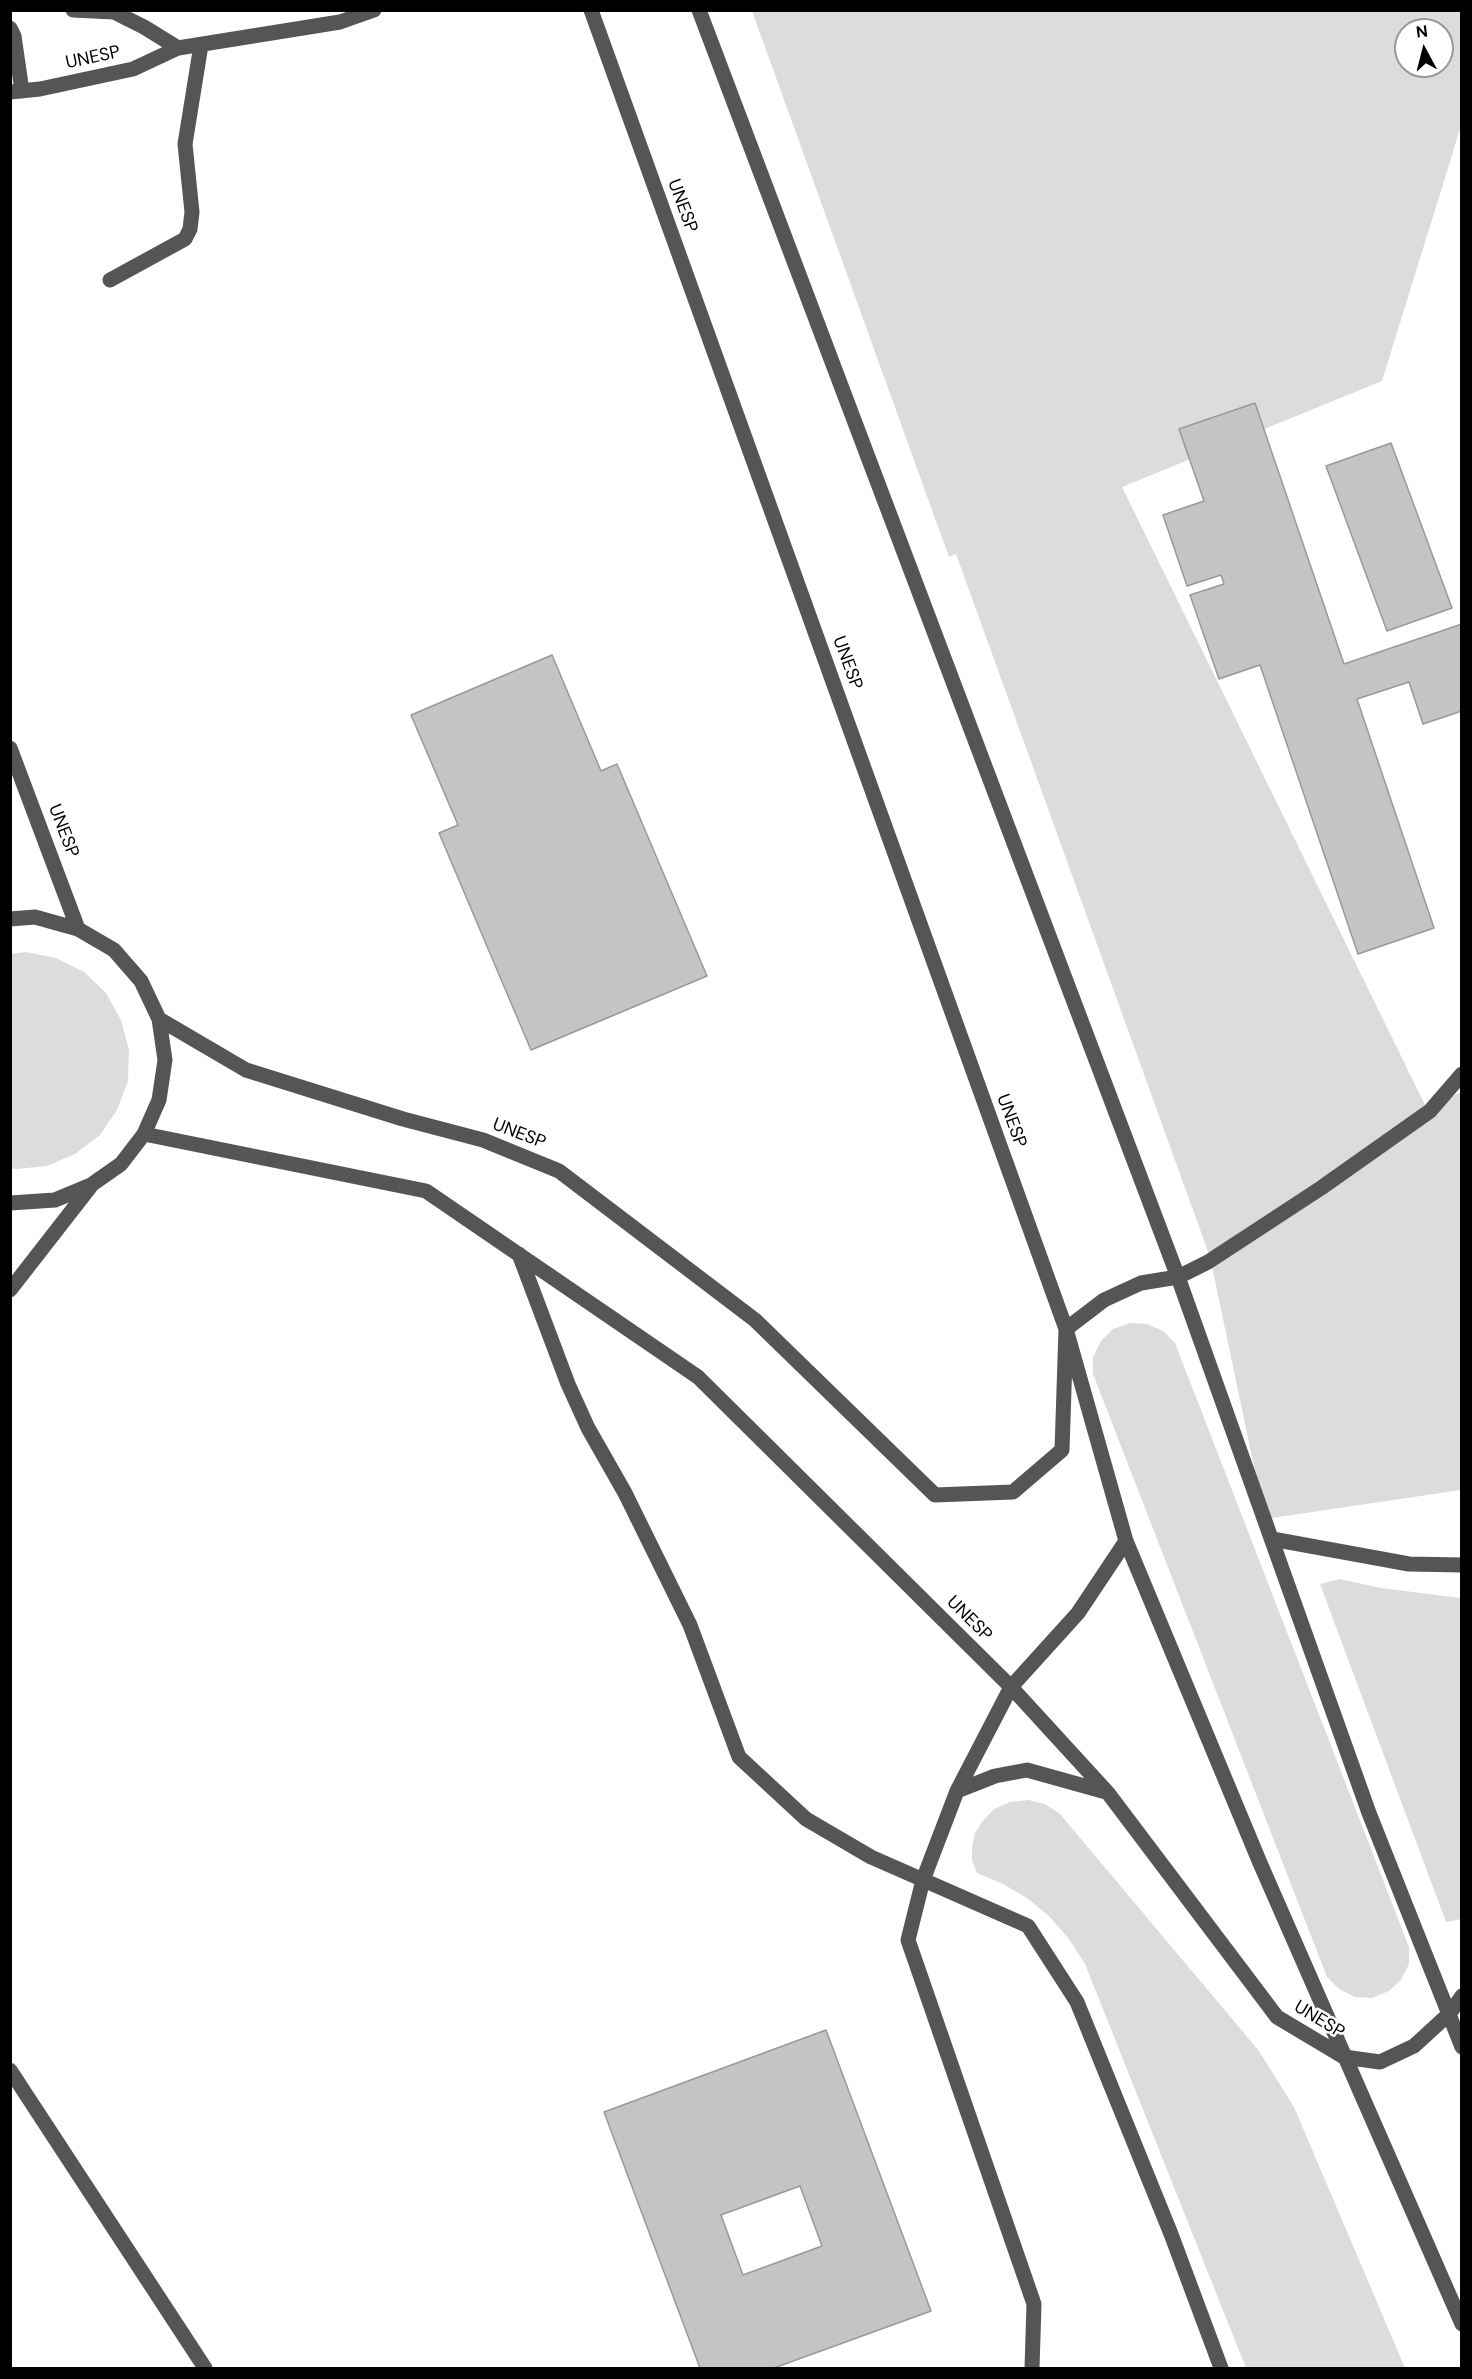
<!DOCTYPE html>
<style>
body{margin:0}
#map{position:relative;width:1472px;height:2379px;overflow:hidden;background:#fff;font-family:"DM Sans",sans-serif}
canvas{display:block}
.frame{position:absolute;inset:0;border:12px solid #000;pointer-events:none}
.north{position:absolute;left:1394px;top:18px;width:60px;height:60px;box-sizing:border-box;background:#fff;border:2px solid #999;border-radius:50%;rotate:353deg;font-size:16px;font-weight:700;line-height:24px;text-align:center;color:#000}
.north::after{content:'';display:block;margin:auto;width:21px;height:27px;background:#000;clip-path:polygon(50% 0,100% 100%,50% 72%,0 100%)}
</style>
<div id="map">
<canvas width="1472" height="2379"></canvas>
<div class="frame"></div>
<div class="north">N</div>
</div>
<script>
const ctx = document.querySelector('canvas').getContext('2d');
ctx.lineJoin = 'round';
function paint(path, color) {
  ctx.fillStyle = color;
  ctx.fill(path, 'evenodd');
}
function toPath(rows) {
  const path = new Path2D();
  for (const r of rows) {
    path.moveTo(r[0], r[1]);
    for (let i = 2; i < r.length; i += 2) path.lineTo(r[i], r[i + 1]);
  }
  return path;
}
function strokePath(path, color, width, dash) {
  ctx.strokeStyle = color;
  ctx.lineWidth = width;
  ctx.lineCap = dash ? 'butt' : 'round';
  ctx.setLineDash(dash || []);
  ctx.stroke(path);
}
function write(font, color, halo, rows, align = 'center') {
  ctx.font = font + ' "DM Sans",sans-serif';
  ctx.lineWidth = 5;
  ctx.setLineDash([]);
  ctx.textBaseline = 'middle';
  ctx.strokeStyle = halo;
  ctx.fillStyle = color;
  for (const [text, x, y, turn = 0] of rows) {
    ctx.save();
    ctx.translate(x, y);
    ctx.rotate((+turn || 0) * Math.PI / 180);
    ctx.textAlign = isNaN(turn) ? turn : align;
    if (halo) ctx.strokeText(text, 0, 0);
    ctx.fillText(text, 0, 0);
    ctx.restore();
  }
}
const green = toPath([
 [752,11,1461,11,1461,126,1382,381,1122,487,1427,1109,1461,1092,1461,1490,1265,1519,1210,1257,956,554,949,557],
 [1406,30,1442,30,1442,66,1406,66],
 [26,952,56,958,84,972,106,993,121,1020,129,1050,128,1081,117,1110,100,1135,75,1154,47,1166,16,1169,10,1168,10,954],
 [1130,1323,1147,1324,1163,1331,1175,1343,1409,1947,1409,1964,1401,1980,1389,1991,1372,1998,1355,1997,1339,1989,1327,1977,1093,1374,1093,1357,1101,1341,1113,1329],
 [1340,1579,1381,1588,1461,1598,1461,1919,1446,1922,1320,1584],
 [1028,1800,1045,1804,1060,1814,1259,2051,1294,2107,1405,2368,1246,2368,1085,1964,1069,1939,1049,1916,1027,1898,1003,1884,977,1873,972,1860,972,1847,975,1833,982,1822,994,1809,1010,1802]
]);
const building = toPath([
 [1255,403,1344,664,1462,624,1462,711,1423,724,1409,682,1357,699,1434,928,1358,954,1260,665,1219,679,1190,595,1224,584,1221,575,1187,586,1163,515,1204,501,1179,429,1255,403],
 [1391,443,1452,608,1387,631,1326,466,1391,443],
 [552,655,601,771,617,764,707,976,531,1050,439,833,458,825,411,715,552,655],
 [826,2030,931,2311,774,2368,700,2368,604,2112,826,2030],
 [800,2186,822,2246,743,2275,721,2215,800,2186]
]);
const minor = toPath([
 [73,10,114,12,144,27,178,48],
 [591,10,1066,1329,1126,1541,1260,1863,1462,2324],
 [699,10,1178,1277,1369,1813,1462,2047],
 [10,28,14,36,22,91],
 [10,92,40,89,133,69,178,48,340,22,374,10],
 [110,280,185,239,190,229,192,212,185,144,201,45],
 [10,748,78,929],
 [10,919,35,917,78,929,114,950,141,981,159,1019,165,1060,159,1100,144,1134,121,1164,91,1185,55,1200,10,1203],
 [159,1019,246,1070,403,1119,483,1140,559,1171,755,1320,935,1495,1013,1492,1062,1450,1066,1329,1104,1300,1141,1283,1178,1277,1208,1262,1321,1188,1430,1111,1462,1074],
 [144,1134,426,1191,698,1377,1011,1687,1108,1793,1277,2017,1344,2057,1380,2062,1414,2046,1450,2013,1462,1996],
 [519,1254,568,1384,588,1428,625,1493,690,1625,739,1757,806,1819,871,1857,1028,1926,1077,2002,1171,2234,1221,2368],
 [10,1290,91,1186],
 [1272,1539,1409,1564,1462,1565],
 [957,1791,995,1776,1027,1770,1106,1792],
 [10,2070,205,2368],
 [1032,2368,1034,2304,908,1940,923,1880,957,1791,1011,1687,1078,1613,1126,1541]
]);
const streetNames = [
 ["UNESP",93,58,-12],
 ["UNESP",682,206,70],
 ["UNESP",847,663,70],
 ["UNESP",63,831,69],
 ["UNESP",1011,1121,70],
 ["UNESP",519,1134,21],
 ["UNESP",969,1619,45],
 ["UNESP",1319,2020,31]
];
paint(green, '#dcdcdc');
paint(building, '#c4c4c4');
strokePath(building, '#999', 1.5);
strokePath(minor, '#555', 15);
write('18px', '#000', '#fff', streetNames);
</script>
